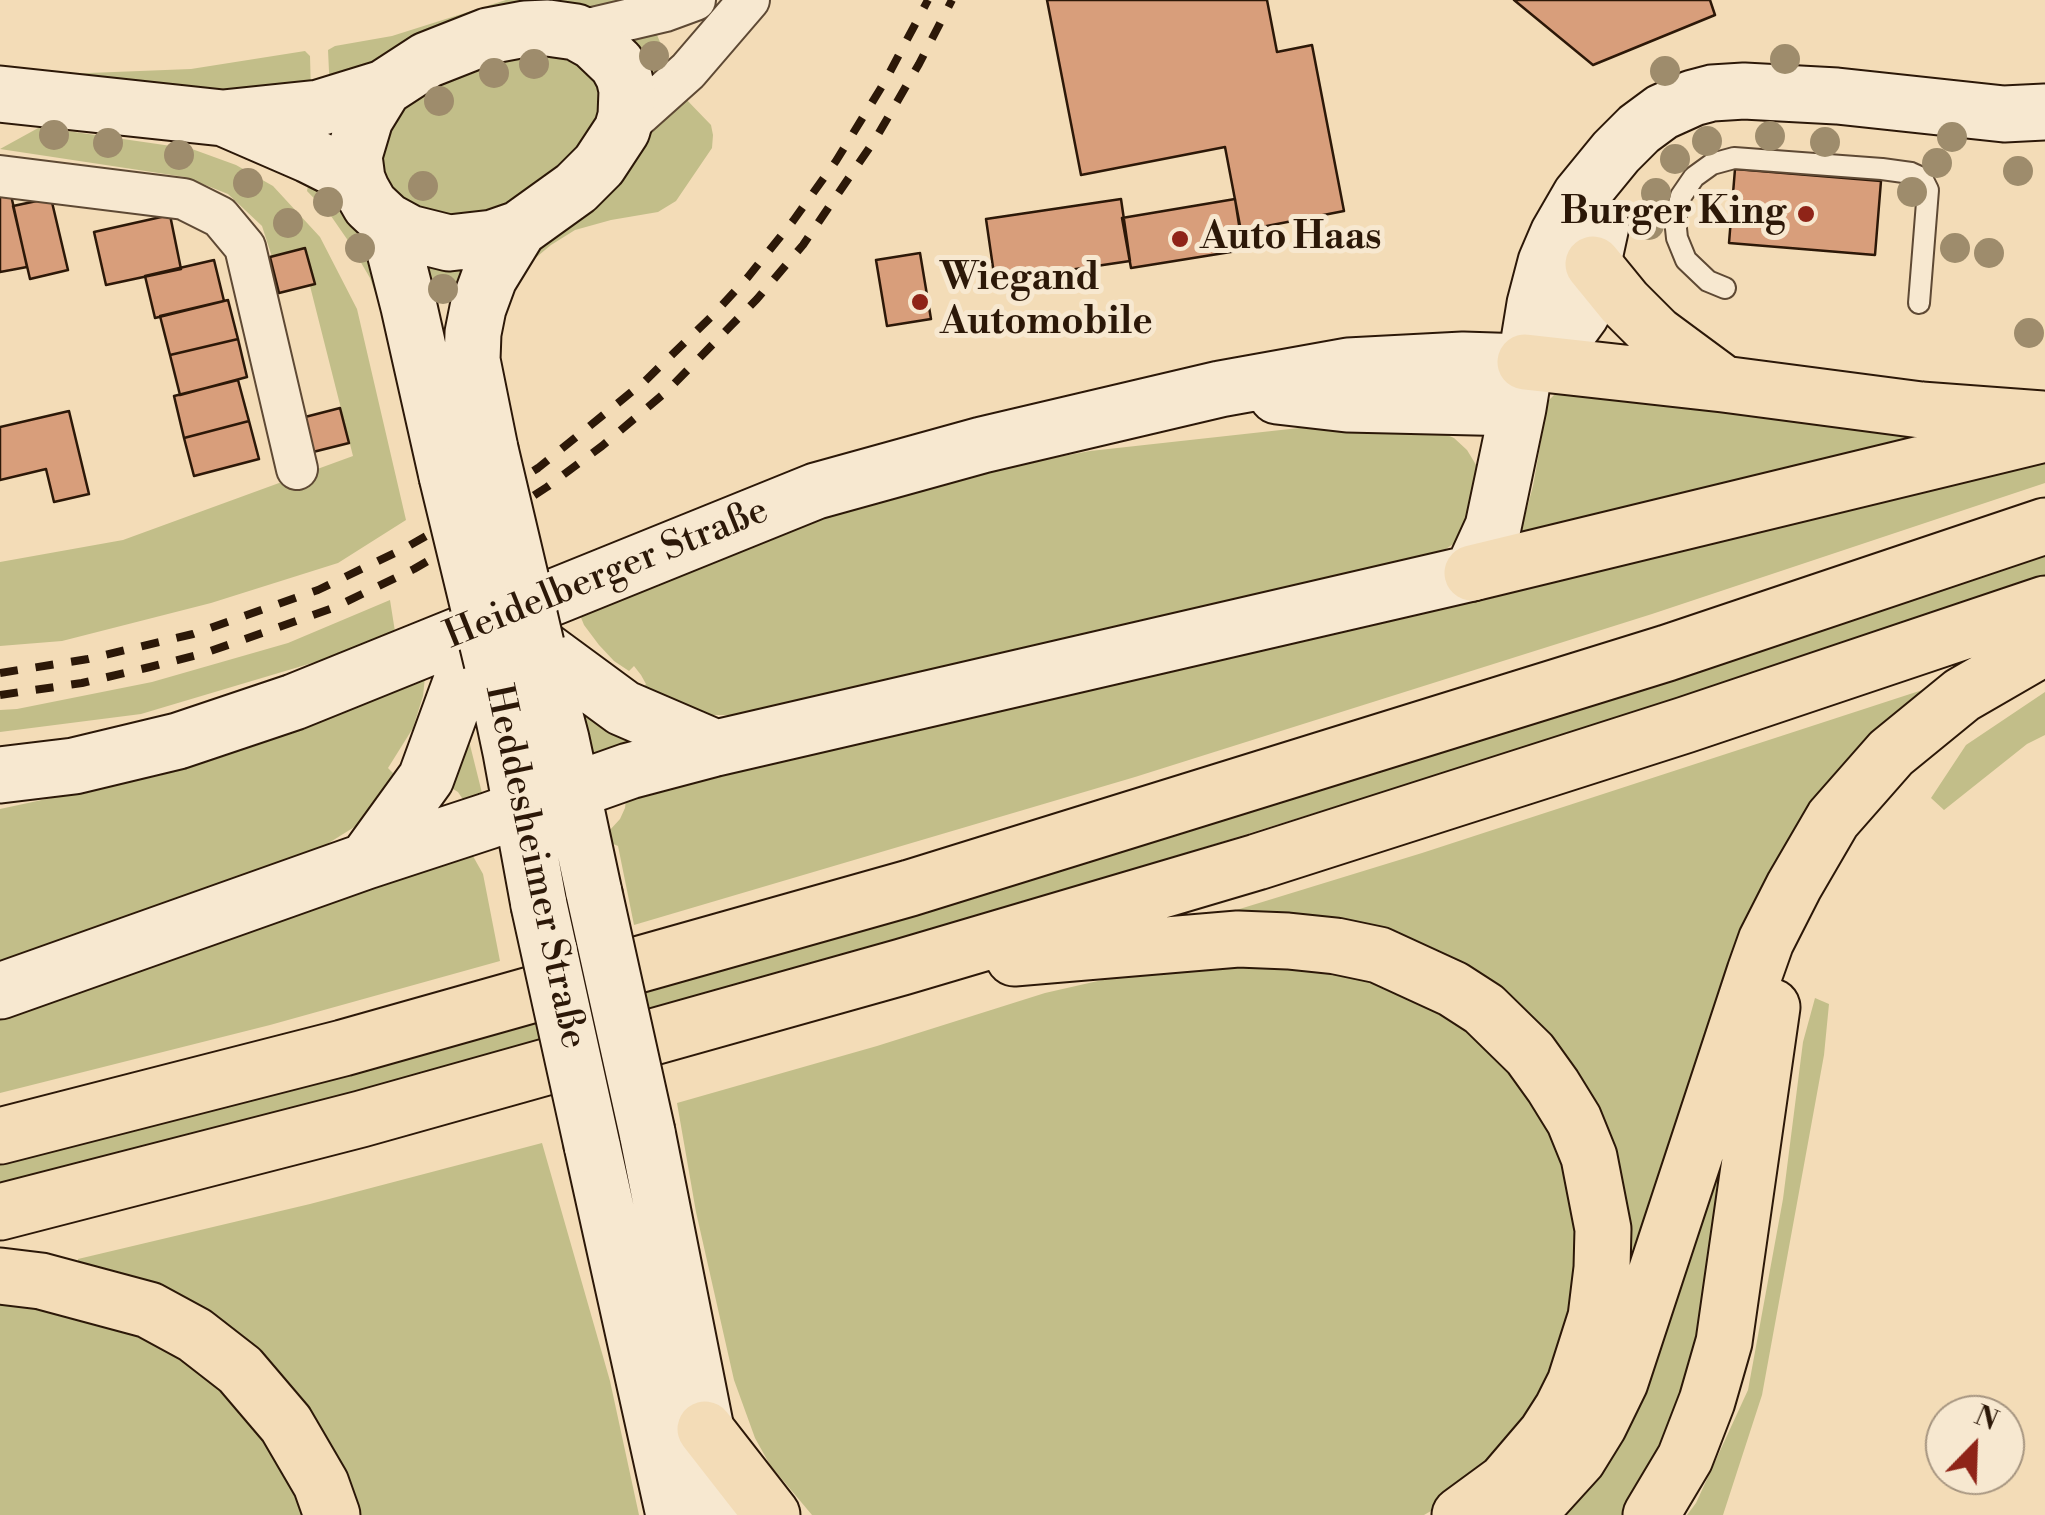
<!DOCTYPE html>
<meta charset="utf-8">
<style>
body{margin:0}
#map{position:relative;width:2045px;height:1515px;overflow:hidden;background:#f3dcb7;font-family:"Libre Bodoni",serif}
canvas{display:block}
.north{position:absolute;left:1925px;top:1395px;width:100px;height:100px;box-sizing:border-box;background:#f7e8d0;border:2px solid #a69580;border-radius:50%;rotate:23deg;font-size:28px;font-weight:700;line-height:40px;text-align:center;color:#2c1808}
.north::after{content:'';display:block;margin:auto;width:35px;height:45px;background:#8f2418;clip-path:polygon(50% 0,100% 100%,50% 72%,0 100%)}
</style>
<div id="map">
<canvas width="2045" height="1515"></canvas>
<div class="north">N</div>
</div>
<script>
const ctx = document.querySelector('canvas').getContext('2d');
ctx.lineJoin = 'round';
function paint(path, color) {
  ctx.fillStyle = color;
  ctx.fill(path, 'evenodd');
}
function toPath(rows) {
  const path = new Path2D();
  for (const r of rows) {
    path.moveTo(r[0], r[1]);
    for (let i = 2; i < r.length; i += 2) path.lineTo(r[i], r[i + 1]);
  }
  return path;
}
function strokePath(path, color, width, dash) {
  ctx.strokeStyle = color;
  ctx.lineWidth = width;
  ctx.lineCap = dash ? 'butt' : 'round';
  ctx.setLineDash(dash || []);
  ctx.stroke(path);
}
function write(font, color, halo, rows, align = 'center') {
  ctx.font = font + ' "Libre Bodoni",serif';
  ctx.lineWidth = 10;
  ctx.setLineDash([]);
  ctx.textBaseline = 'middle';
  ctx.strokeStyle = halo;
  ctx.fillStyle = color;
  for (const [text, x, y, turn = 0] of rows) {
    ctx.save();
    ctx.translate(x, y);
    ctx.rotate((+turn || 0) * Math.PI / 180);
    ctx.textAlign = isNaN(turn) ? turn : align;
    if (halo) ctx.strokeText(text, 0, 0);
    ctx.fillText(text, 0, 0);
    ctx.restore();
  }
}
const green = toPath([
 [506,0,644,0,330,93,328,50,335,46,392,36],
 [655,30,671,69,645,92,620,39],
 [527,49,578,59,601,86,599,130,529,204,438,226,383,186,377,150,390,118,430,83],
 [305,51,310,56,311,94,274,101,63,74,191,69],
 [683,96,711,125,713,135,712,148,676,201,658,212,611,220,575,230,551,245,527,265,512,270,603,184],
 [40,127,192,149,236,165,273,186,320,237,357,309,406,520,338,563,211,603,62,641,0,646,0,562,123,540,353,456,310,286,315,284,306,248,272,257,262,226,228,194,185,177,0,149],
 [310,176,345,207,370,240,392,301,377,298,370,278,349,242,331,216,307,191],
 [418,260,484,260,464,298,418,296],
 [1559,390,1960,434,1519,538,1533,486,1548,401],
 [1396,424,1431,428,1454,438,1467,450,1484,478,1458,541,1435,556,747,715,692,715,638,695,646,684,641,675,634,666,629,671,614,661,599,645,584,625,576,605,879,497,984,471,1090,451,1299,428],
 [2045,455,2045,483,1652,614,1135,777,634,925,618,846,611,843,609,831,620,819,625,808,627,791],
 [2045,553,2045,578,1608,722,899,942,405,1078,0,1184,0,1164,396,1061,664,986,1598,704],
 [390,600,396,638,141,714,0,732,0,710,17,709,152,682,288,643],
 [425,677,423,696,413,728,388,768,399,779,356,826,303,859,0,968,0,809,130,781,267,739],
 [1950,681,1853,763,1618,1333,1527,1024,1207,919,1422,853],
 [2045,692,2045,735,2027,744,1944,810,1931,798,1966,745],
 [580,709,645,739,595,758],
 [468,737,484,801,468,807,458,792,443,783],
 [469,849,483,874,500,961,270,1025,0,1093,0,1012],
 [1218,960,1319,964,1419,996,1500,1051,1561,1142,1585,1263,1548,1398,1466,1491,1424,1515,812,1515,770,1465,755,1438,734,1380,696,1212,677,1103,877,1046,1045,993,1133,973],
 [1815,998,1829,1004,1824,1055,1762,1395,1723,1515,1687,1515,1696,1503,1748,1390,1783,1199,1803,1042],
 [1741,1074,1692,1394,1629,1515,1556,1515],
 [542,1143,610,1381,639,1515,350,1515,323,1448,78,1266,78,1259,310,1204],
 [0,1294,156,1334,257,1419,312,1515,0,1515]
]);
const building = toPath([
 [1047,0,1267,0,1277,52,1312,45,1344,211,1241,231,1225,147,1081,175,1047,0],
 [1514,0,1710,0,1715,15,1593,65,1514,0],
 [1735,169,1881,181,1875,255,1729,243,1735,169],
 [11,195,27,267,0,272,0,197,11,195],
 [51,198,68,270,30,279,13,206,51,198],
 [1121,199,1130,261,995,281,986,219,1121,199],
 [1235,199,1243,250,1131,268,1122,218,1235,199],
 [170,215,181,269,106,285,94,232,170,215],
 [305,248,315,284,279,293,270,257,305,248],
 [920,253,931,319,887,326,876,260,920,253],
 [214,260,224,301,155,318,145,276,214,260],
 [228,300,238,339,170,355,160,316,228,300],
 [238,339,247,377,180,395,170,355,238,339],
 [238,380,249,421,184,438,174,396,238,380],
 [340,408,349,443,313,452,305,417,340,408],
 [69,411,89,494,54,502,46,469,0,480,0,427,69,411],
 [249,421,259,459,194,476,184,438,249,421]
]);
const lane = toPath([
 [1725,288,1708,281,1686,260,1677,238,1675,219,1681,196,1694,177,1712,164,1734,158,1882,169,1911,173,1922,178,1928,190,1919,303]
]);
const street = toPath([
 [576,32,665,11,695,0],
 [622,130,688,71,749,0],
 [0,176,184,199,220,217,245,247,297,469]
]);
const secondary = toPath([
 [548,28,576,32,594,42,617,64,624,77,627,90,626,116,622,130,599,165,576,188,519,229,493,238,449,243,409,233,387,221,370,205,362,191,357,179,354,156,365,119,384,88,427,60,488,36,525,29,548,28],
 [0,94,223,118,319,108,384,88],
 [226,119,309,155,357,179],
 [387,221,409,307,447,476],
 [1277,396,1347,404,1518,408],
 [490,449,472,360,473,333,478,308,489,278,519,229],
 [536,644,561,739,594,893],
 [536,644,623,708,716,748],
 [492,662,511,752,539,905],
 [0,775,74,766,178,741,294,702,816,491,982,445,1220,389,1348,366,1463,360,1525,362,1563,339,1582,313,1601,226],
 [366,861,426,778,464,674],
 [0,991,366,861,488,821,629,771,716,748,1472,573,1493,527,1518,408,1535,304,1546,262,1558,234,1580,196,1616,152,1639,129,1662,112,1693,98,1712,93,1744,91,1837,96,2004,114,2045,112],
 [647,1132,723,1515],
 [592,1145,674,1515]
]);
const highway = toPath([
 [1593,264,1624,302,1656,334,1721,382],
 [1525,362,1723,384,1921,410,2042,419],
 [1472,573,2045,434],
 [1014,958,1238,939,1288,941,1336,946,1379,955,1453,989,1484,1009,1530,1054,1553,1086,1574,1120,1589,1157,1603,1229,1602,1268,1596,1317,1575,1383,1562,1409,1546,1434,1505,1482,1460,1515],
 [0,1136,343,1048,910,888,1667,653,2045,526],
 [0,1212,361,1119,902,967,1257,862,1685,725,2045,604],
 [0,1276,41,1281,149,1310,195,1335,240,1370,286,1424,321,1484,332,1515],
 [705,1429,772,1515],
 [1527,1515,1578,1459,1599,1425,1620,1382,1755,972,1766,941,1794,886,1833,819,1891,753,1962,695,2045,647],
 [1651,1515,1685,1458,1707,1401,1724,1342,1772,1007]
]);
const rail = toPath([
 [0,673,88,659,193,634,318,590,405,548,470,511,538,468,645,381,712,316,748,277,793,221,836,161,884,83,928,0],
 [0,695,82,683,150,667,205,653,333,608,414,569,481,530,547,487,602,446,667,391,757,299,803,245,876,138,919,64,952,0]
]);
const secondaryBridge = toPath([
 [490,449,536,644],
 [447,476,492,662],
 [594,893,647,1132],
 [539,905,592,1145]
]);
const trees = [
 [654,56],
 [1785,59],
 [534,64],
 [1665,71],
 [494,73],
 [439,101],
 [54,135],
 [1770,136],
 [1952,137],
 [1707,141],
 [1825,142],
 [108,143],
 [179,155],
 [1675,159],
 [1937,163],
 [2018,171],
 [248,183],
 [423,186],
 [1912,192],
 [1656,193],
 [328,202],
 [288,223],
 [1649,225],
 [360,248],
 [1955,248],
 [1989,253],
 [443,289],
 [2029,333]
];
const markers = [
 [1806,214,10,"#8f2418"],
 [1180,239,10,"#8f2418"],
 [920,302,10,"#8f2418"]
];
const poiNames = [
 ["Burger King",1786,214,"right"],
 ["Auto Haas",1200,239],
 ["Wiegand",940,280],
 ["Automobile",940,324]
];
const streetNames = [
 ["Heidelberger Straße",607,575,-22],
 ["Heddesheimer Straße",534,867,78]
];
paint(green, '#c2be89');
paint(building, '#d89e7b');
strokePath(building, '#2c1808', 2.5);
strokePath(lane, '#5e4934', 24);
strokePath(street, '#5e4934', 44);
strokePath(secondary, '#2c1808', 59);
strokePath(highway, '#2c1808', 59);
strokePath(lane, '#f7e8d0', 20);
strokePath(street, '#f7e8d0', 40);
strokePath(secondary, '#f7e8d0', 55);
strokePath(highway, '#f3dcb7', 55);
strokePath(rail, '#2c1808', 8, [18, 18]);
strokePath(secondaryBridge, '#2c1808', 59, []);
strokePath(secondaryBridge, '#f7e8d0', 55);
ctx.fillStyle = '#9e8c6c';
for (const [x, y] of trees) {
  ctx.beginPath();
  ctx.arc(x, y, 15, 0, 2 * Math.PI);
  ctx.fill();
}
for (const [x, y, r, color] of markers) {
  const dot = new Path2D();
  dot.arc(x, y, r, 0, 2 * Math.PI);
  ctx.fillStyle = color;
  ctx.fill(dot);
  strokePath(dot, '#f7e8d0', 4);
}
write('bold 38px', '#2c1808', '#f7e8d0', poiNames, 'left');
write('38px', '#2c1808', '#f7e8d0', streetNames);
</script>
